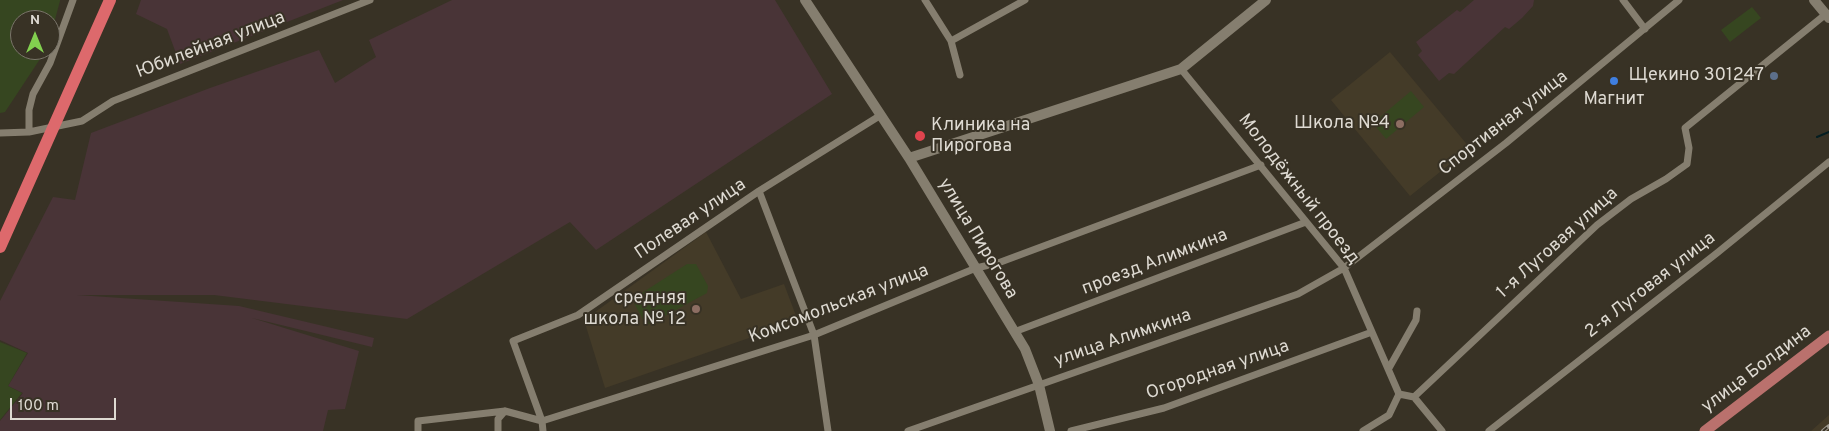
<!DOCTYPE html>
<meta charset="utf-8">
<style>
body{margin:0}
#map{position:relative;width:1829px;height:431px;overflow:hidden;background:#383225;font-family:Overpass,sans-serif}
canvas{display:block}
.north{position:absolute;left:10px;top:10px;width:50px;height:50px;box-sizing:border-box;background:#383225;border:1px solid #7a756a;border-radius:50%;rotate:0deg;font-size:14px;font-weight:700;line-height:20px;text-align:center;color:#dedad2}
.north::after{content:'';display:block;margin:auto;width:18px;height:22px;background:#82d04f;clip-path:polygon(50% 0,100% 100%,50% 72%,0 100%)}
.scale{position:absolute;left:10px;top:398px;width:106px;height:22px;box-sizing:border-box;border:2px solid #dedad2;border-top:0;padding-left:6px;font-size:15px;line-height:18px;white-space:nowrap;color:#dedad2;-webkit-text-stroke:4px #383225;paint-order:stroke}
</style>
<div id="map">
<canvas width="1829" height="431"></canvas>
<div class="north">N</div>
<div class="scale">100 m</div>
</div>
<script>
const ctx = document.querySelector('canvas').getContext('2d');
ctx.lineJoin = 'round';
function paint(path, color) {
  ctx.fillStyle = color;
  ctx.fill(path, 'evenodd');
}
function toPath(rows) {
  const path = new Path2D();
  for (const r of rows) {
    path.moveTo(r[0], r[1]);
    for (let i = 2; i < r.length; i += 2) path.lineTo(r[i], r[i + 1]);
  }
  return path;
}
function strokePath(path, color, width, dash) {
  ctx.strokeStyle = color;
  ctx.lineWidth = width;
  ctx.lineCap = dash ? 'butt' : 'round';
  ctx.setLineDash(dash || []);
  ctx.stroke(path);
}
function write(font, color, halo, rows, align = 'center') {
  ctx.font = font + ' Overpass,sans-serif';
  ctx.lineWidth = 4;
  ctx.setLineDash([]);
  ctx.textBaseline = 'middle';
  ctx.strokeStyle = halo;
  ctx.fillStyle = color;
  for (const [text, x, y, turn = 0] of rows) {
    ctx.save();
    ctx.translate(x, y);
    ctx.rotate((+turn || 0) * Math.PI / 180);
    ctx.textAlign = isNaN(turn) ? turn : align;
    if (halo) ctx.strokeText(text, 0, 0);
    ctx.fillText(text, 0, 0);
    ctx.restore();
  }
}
const industrial = toPath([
 [141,0,343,0,180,64,167,29,136,14],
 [452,0,775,0,832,94,596,250,570,222,407,319,214,295,77,295,239,306,374,338,372,347,252,318,359,351,345,409,328,410,323,431,0,431,0,421,23,393,8,386,28,353,0,340,0,301,53,197,75,200,91,133,210,88,319,50,335,83,376,57,369,40],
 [1474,0,1534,0,1533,6,1522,18,1509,29,1505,27,1454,74,1449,73,1439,81,1418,55,1422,51,1416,42,1457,10,1460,12]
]);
const built = toPath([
 [1390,52,1470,148,1410,196,1331,100],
 [706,232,741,299,784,284,798,321,605,388,584,320],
 [1829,415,1829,431,1811,431]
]);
const green = toPath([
 [0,0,60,0,60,1,50,38,50,20,20,20,20,50,46,50,5,112,0,113],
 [1752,7,1761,18,1730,42,1721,30],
 [1411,91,1424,107,1386,139,1373,123],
 [687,264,696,264,708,286,707,293,650,324,645,323,634,303,634,298],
 [0,342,27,353,8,386,22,393,0,420]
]);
const stream = toPath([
 [1817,137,1829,132]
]);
const street = toPath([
 [925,0,951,41,960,75],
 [1623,0,1645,29],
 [951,41,1025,0],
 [1181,69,1344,268,1399,394],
 [29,132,29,110,33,94,50,63,73,0],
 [0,133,29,132,82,121,113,101,370,0],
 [759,191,814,335,828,431],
 [1014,332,1306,222],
 [1389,368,1416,320,1417,311],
 [1414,397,1442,431],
 [418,431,418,421,505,411,542,421,814,335,976,268,998,263,1261,165],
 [498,431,498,419,505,411],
 [543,431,542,421,513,341,578,315,759,191,881,115],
 [908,431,1298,294,1344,268,1506,143,1679,0],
 [1071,431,1164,408,1372,332],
 [1363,431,1389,415,1399,394,1414,397,1597,225,1631,199,1666,179,1687,164,1689,148,1685,128,1826,14],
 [1489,431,1717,253,1829,162]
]);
const secondary = toPath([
 [805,0,909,158,1025,349,1039,385,1050,431],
 [1814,0,1829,18],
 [909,158,1181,69,1266,0]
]);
const primary = toPath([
 [1705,431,1829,336]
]);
const highway = toPath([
 [0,247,110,0]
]);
const rail = toPath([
 [1823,431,1829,426]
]);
const markers = [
 [1774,76,5,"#5c6f8a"],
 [1614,81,5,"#3f7fe0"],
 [1400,124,5,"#8d6e63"],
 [920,136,6,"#e0444e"],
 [696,309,5,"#8d6e63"]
];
const streetNames = [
 ["Юбилейная улица",211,46,-21],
 ["Спортивная улица",1504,124,-38],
 ["Молодёжный проезд",1298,190,52],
 ["Полевая улица",691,220,-34],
 ["улица Пирогова",977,239,59],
 ["1-я Луговая улица",1558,244,-42],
 ["проезд Алимкина",1155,263,-21],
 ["2-я Луговая улица",1651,286,-38],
 ["Комсомольская улица",839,305,-21],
 ["улица Алимкина",1123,339,-19],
 ["улица Болдина",1757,370,-37],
 ["Огородная улица",1218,371,-19]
];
const poiNames = [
 ["Щекино 301247",1764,76],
 ["Магнит",1614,100,"center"],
 ["Школа №4",1390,124],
 ["Клиника на",931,126,"left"],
 ["Пирогова",931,147,"left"],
 ["средняя",686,299],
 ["школа № 12",686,320]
];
paint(industrial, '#493437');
paint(built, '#443b28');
paint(green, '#364620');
strokePath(stream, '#041e21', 2);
strokePath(street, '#857e6f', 7);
strokePath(secondary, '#857e6f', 10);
strokePath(primary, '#ba716d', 11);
strokePath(highway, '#dd696c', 12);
strokePath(rail, '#9f9a90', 4);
strokePath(rail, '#383225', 2, [5.5]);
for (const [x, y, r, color] of markers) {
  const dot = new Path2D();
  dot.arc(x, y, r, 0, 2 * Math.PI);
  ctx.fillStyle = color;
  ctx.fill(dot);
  strokePath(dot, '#383225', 2);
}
write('18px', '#dedad2', '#383225', streetNames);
write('18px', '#dedad2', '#383225', poiNames, 'right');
</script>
